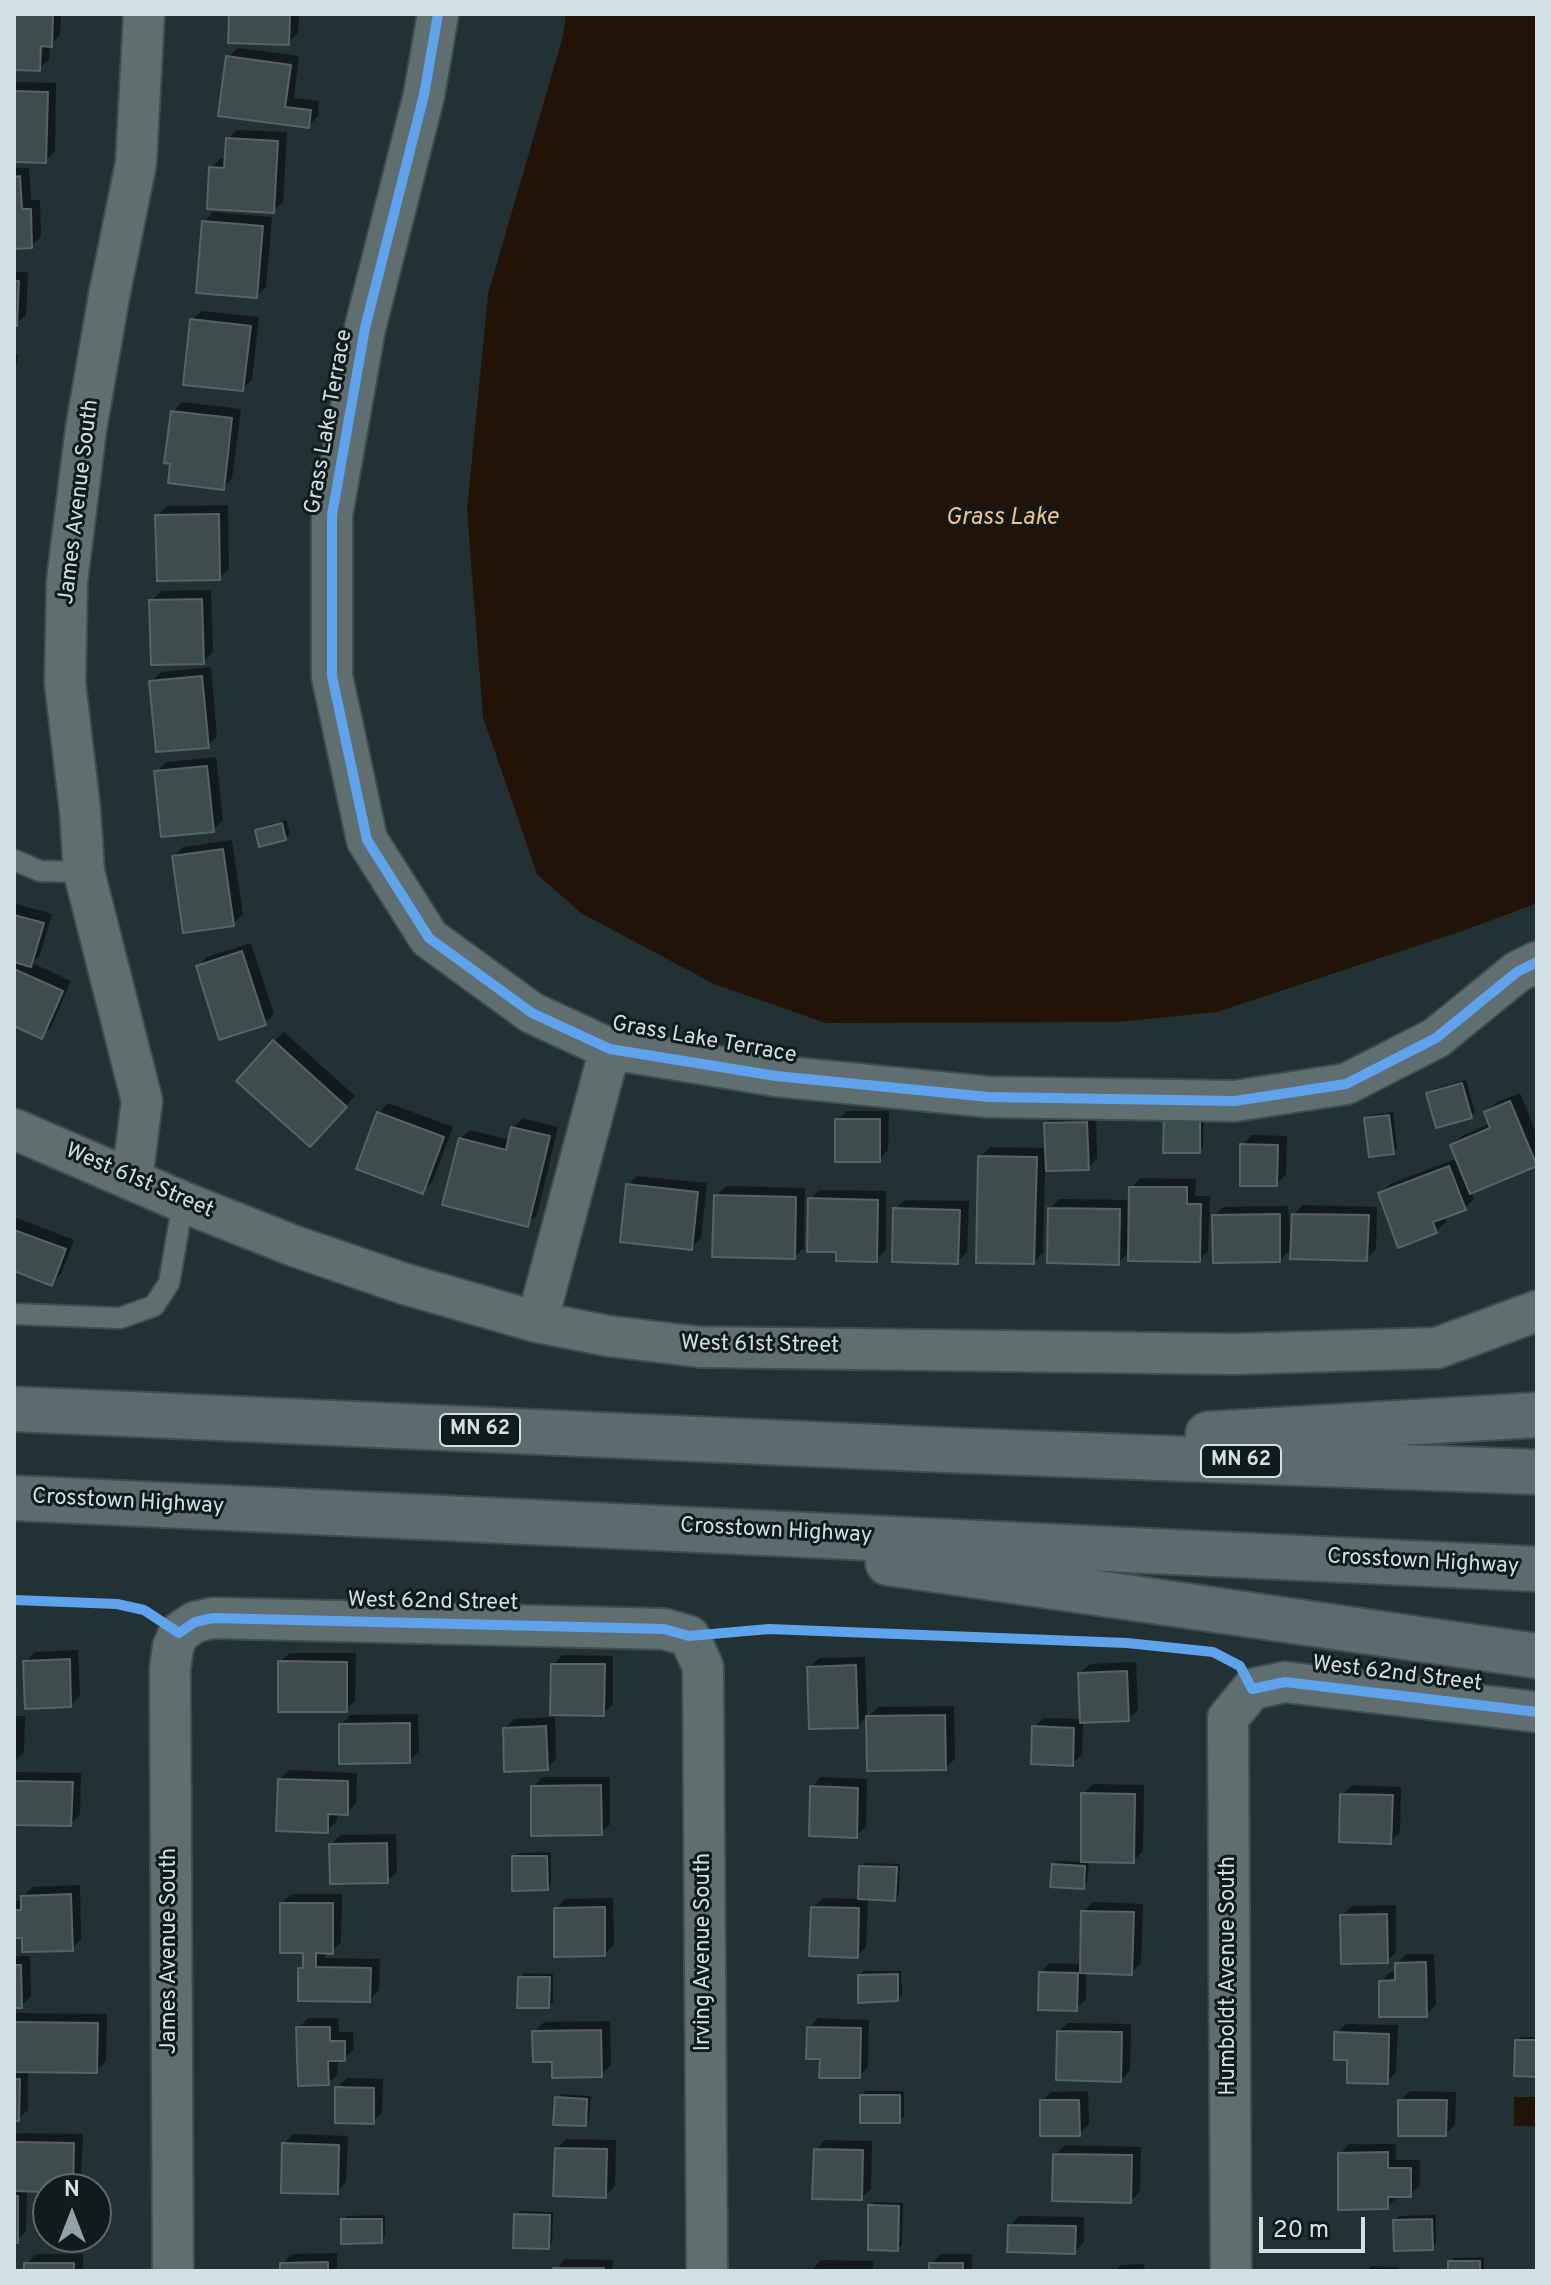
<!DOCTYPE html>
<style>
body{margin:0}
#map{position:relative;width:1551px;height:2285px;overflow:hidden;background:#223133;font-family:Overpass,sans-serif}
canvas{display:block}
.frame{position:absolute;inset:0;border:16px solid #d1e0e2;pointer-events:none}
.north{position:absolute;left:32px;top:2173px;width:80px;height:80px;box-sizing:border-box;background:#101b1d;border:2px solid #5d6a6c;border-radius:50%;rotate:0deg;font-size:22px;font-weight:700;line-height:32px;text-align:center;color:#d1e0e2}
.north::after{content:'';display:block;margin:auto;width:28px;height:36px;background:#94a3a5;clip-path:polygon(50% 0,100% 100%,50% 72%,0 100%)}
.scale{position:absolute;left:1259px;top:2217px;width:106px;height:36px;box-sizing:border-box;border:4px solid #d1e0e2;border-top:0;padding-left:10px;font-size:24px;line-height:28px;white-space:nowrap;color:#d1e0e2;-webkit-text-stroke:6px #101b1d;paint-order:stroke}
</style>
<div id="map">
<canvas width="1551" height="2285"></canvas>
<div class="frame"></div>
<div class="north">N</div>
<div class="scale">20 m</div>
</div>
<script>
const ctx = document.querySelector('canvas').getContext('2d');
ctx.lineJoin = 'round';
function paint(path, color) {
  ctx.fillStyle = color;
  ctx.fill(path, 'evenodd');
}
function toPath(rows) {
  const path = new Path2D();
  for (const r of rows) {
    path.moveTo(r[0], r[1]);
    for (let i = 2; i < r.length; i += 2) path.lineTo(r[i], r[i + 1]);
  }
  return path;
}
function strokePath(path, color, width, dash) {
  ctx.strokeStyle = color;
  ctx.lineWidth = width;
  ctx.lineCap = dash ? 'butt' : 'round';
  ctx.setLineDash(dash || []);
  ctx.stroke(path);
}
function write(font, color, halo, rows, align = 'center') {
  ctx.font = font + ' Overpass,sans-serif';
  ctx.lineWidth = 6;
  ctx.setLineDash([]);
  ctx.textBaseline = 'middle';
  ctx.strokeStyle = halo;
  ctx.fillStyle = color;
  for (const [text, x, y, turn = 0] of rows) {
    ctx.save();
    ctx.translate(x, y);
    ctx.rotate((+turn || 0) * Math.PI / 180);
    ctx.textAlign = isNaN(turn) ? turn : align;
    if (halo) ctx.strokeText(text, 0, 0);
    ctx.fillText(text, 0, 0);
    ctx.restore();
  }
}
const water = toPath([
 [566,14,1537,14,1537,903,1468,929,1217,1012,1117,1022,826,1023,714,984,581,913,537,874,483,717,467,510,488,294,563,36],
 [1514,2097,1537,2097,1537,2126,1514,2126]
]);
const shadow = toPath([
 [14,14,61,14,60,35,50,45,49,59,40,68,14,68],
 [231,14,299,14,298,33,288,43],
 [238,48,299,56,294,98,319,101,318,116,308,126,220,114,228,57],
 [14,82,56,83,55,151,45,161,14,160],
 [237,130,287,132,283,202,273,211,211,168,221,158,226,159,228,139],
 [14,168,29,168,31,200,40,200,41,237,31,246,14,247],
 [213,212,272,217,266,287,256,296,204,222],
 [14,272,28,272,26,315,16,324,14,324],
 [202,311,259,317,252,380,242,389,192,320],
 [14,354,18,355,14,379],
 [182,402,241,409,232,478,223,488,173,412],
 [228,505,229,569,219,578,157,516,167,506],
 [211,590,213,652,203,662,151,601,161,591],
 [211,667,217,736,208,746,151,682,161,672],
 [216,757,223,820,213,830,157,772,166,762],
 [286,820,290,834,285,838,257,831,261,827],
 [232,840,243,914,233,924,174,857,183,847],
 [16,904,52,914,40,955,32,963,71,981,51,1027,42,1036,14,1024,14,906],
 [251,943,274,1014,264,1023,198,967,207,957],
 [284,1032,355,1096,319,1135,274,1042],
 [1466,1080,1475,1112,1471,1116,1429,1094,1433,1089],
 [1520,1093,1537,1135,1536,1165,1471,1191,1474,1199,1464,1208,1444,1216,1446,1222,1436,1231,1380,1193,1390,1184,1458,1158,1452,1145,1462,1136,1491,1123,1486,1113,1496,1103],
 [388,1103,453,1127,432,1182,423,1191,379,1113],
 [847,1111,889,1111,888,1150,879,1160,837,1120],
 [1393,1112,1397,1148,1393,1152,1366,1119,1371,1115],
 [1096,1113,1097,1158,1088,1168,1045,1169,1043,1252,1034,1262,980,1157,990,1147,1047,1148,1046,1124,1056,1114],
 [1204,1113,1203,1147,1199,1151,1165,1151],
 [523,1118,558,1127,537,1215,527,1224,460,1139,470,1130,510,1140,513,1128],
 [1252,1135,1287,1136,1286,1174,1277,1184,1242,1145],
 [637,1176,707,1183,701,1238,691,1248,628,1185],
 [1140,1178,1196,1179,1195,1196,1210,1196,1208,1251,1199,1260,1130,1251,1118,1263,1050,1209,1059,1199,1131,1200,1131,1188],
 [726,1186,805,1188,804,1248,794,1257,716,1196],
 [820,1190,886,1191,886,1250,876,1260,810,1199],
 [905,1200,969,1201,967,1252,957,1262,895,1209],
 [1303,1205,1377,1207,1376,1249,1366,1259,1294,1214],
 [1288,1206,1291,1249,1280,1260,1214,1216,1223,1207],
 [14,1217,74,1240,61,1274,52,1283,14,1269],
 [78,1650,80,1696,70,1705,25,1662,35,1652],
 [290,1653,356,1653,355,1701,346,1710,280,1662],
 [562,1655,613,1656,613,1704,603,1714,553,1665],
 [865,1657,867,1716,858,1726,809,1668,819,1658],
 [1136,1662,1138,1710,1128,1719,1083,1721,1082,1754,1072,1764,1034,1727,1044,1718,1082,1719,1080,1673,1090,1664],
 [954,1706,955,1759,945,1768,868,1717,878,1707],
 [418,1714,419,1751,409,1761,341,1725,350,1715],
 [14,1716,25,1716,24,1752,14,1762],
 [555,1717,556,1759,547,1768,505,1728,514,1719],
 [289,1770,357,1773,356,1803,347,1813,337,1812,337,1821,327,1831,280,1780],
 [14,1772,81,1773,80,1815,70,1824,14,1823],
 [542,1777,610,1777,610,1824,601,1833,533,1787],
 [821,1777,867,1779,866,1826,856,1836,812,1787],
 [1093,1784,1144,1785,1143,1851,1133,1861,1089,1860,1087,1882,1083,1886,1053,1865,1058,1861,1083,1862,1083,1794],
 [1352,1785,1401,1787,1400,1832,1390,1842,1342,1795],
 [396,1834,397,1872,387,1881,331,1845,340,1835],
 [551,1852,551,1884,547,1888,514,1857,518,1853],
 [866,1863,900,1864,899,1894,895,1899,868,1898,866,1947,857,1956,813,1908,823,1898,860,1899,861,1867],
 [80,1885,81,1939,72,1949,24,1936,14,1936,14,1901,23,1901,23,1896,33,1887],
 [292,1894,342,1894,341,1942,332,1952,325,1952,325,1958,380,1959,379,1990,370,2000,300,1969,305,1964,305,1951,282,1903],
 [613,1898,614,1945,604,1954,556,1909,565,1899],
 [1093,1902,1143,1904,1141,1963,1131,1973,1086,1972,1086,1999,1076,2009,1041,1972,1050,1963,1082,1964,1083,1912],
 [1396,1905,1396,1952,1387,1961,1342,1916,1352,1906],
 [1406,1954,1434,1954,1436,2005,1426,2015,1381,1982,1390,1972,1397,1972,1397,1964],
 [14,1956,30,1956,31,1996,21,2006,14,2006],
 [864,1971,901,1971,902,1995,898,1999,860,1975],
 [524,1973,553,1974,553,2002,548,2006,520,1978],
 [14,2013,107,2014,106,2061,96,2071,28,2070,28,2110,18,2119,14,2119],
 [308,2018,338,2018,339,2032,353,2032,354,2049,344,2059,337,2059,338,2074,328,2083,298,2028],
 [818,2018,869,2020,868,2067,859,2076,822,2058,809,2028],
 [610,2021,611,2065,601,2075,554,2060,534,2032,544,2022],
 [1068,2023,1131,2024,1130,2070,1121,2080,1058,2032],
 [1346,2024,1398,2025,1396,2072,1387,2082,1336,2033],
 [1522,2037,1537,2037,1537,2075,1517,2041],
 [347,2078,383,2079,382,2112,373,2122,337,2088],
 [866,2091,904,2091,904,2116,899,2121,862,2095],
 [1088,2091,1089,2124,1079,2134,1042,2101,1051,2092],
 [1410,2091,1456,2092,1455,2124,1446,2134,1400,2101],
 [561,2094,591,2096,589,2120,585,2124,557,2098],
 [18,2133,83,2134,81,2181,74,2189,27,2189,26,2231,17,2241,14,2241,14,2137],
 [293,2134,348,2136,346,2182,337,2192,284,2144],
 [566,2139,616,2140,615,2186,605,2196,557,2149],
 [825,2140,872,2141,871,2189,861,2198,816,2150],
 [1349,2144,1396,2144,1396,2160,1420,2160,1420,2185,1410,2195,1396,2195,1396,2198,1387,2207,1340,2154],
 [1065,2145,1141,2147,1140,2191,1131,2201,1055,2155],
 [875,2202,903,2203,902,2245,898,2249,870,2206],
 [520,2211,553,2212,552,2243,548,2247,516,2215],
 [385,2215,385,2237,381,2241,343,2220,347,2216],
 [1436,2215,1436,2244,1432,2248,1395,2221,1399,2216],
 [1019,2216,1084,2217,1084,2242,1074,2252,1010,2226],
 [337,2253,337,2271,282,2271,282,2264,292,2254],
 [36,2254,83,2254,83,2271,26,2271,26,2264],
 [941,2254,972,2254,972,2271,931,2271,931,2264],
 [1484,2257,1484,2271,1450,2271,1450,2262,1454,2258],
 [565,2259,613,2260,612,2271,555,2271],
 [821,2260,873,2261,873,2271,811,2271],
 [1144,2264,1145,2271,1115,2271,1121,2265],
 [1371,2266,1399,2267,1399,2271,1366,2271]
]);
const building = toPath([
 [14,14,53,14,52,47,41,46,40,71,14,70,14,14],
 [229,14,290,14,289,45,228,43,229,14],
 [226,56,291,65,285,107,311,110,309,128,218,116,226,56],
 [14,91,48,92,46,163,14,162,14,91],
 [226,138,278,141,274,213,207,209,209,167,224,168,226,138],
 [20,176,22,209,31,209,32,248,14,249,14,177,20,176],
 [202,221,263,226,257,298,196,293,202,221],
 [14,281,19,281,17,326,14,326,14,281],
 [190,319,251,326,243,391,183,385,190,319],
 [171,411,232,418,224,490,168,483,170,464,164,463,171,411],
 [219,514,220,580,157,581,155,515,219,514],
 [202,599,204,664,151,665,149,600,202,599],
 [202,676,209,748,156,752,149,681,202,676],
 [207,766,214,832,161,837,154,771,207,766],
 [282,823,286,840,259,847,255,830,282,823],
 [223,849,234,926,183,933,172,856,223,849],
 [14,915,44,923,31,967,14,962,14,915],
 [242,951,266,1025,219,1040,196,966,242,951],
 [14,969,63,991,42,1039,14,1026,14,969],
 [273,1040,347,1107,310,1147,236,1081,273,1040],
 [1462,1083,1472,1118,1436,1128,1426,1093,1462,1083],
 [1510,1101,1537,1166,1470,1194,1450,1145,1490,1128,1484,1112,1510,1101],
 [377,1112,444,1137,423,1194,356,1169,377,1112],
 [1389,1115,1394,1154,1369,1157,1364,1118,1389,1115],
 [1164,1116,1200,1116,1200,1153,1163,1153,1164,1116],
 [835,1119,880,1119,880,1162,835,1162,835,1119],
 [1087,1122,1089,1170,1046,1171,1044,1123,1087,1122],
 [511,1127,550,1136,528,1227,442,1205,459,1138,506,1150,511,1127],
 [1240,1144,1278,1145,1277,1186,1240,1186,1240,1144],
 [978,1156,1037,1157,1034,1264,976,1263,978,1156],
 [1449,1166,1466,1210,1433,1222,1437,1233,1398,1248,1378,1193,1449,1166],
 [626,1184,698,1192,692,1250,620,1242,626,1184],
 [1129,1187,1187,1187,1187,1204,1201,1204,1200,1262,1128,1261,1129,1187],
 [714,1195,796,1197,795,1259,712,1257,714,1195],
 [808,1198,878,1200,877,1262,836,1261,836,1252,807,1252,808,1198],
 [893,1208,960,1210,958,1264,892,1262,893,1208],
 [1048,1208,1120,1209,1119,1265,1047,1263,1048,1208],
 [1280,1214,1280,1262,1213,1263,1212,1215,1280,1214],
 [1292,1214,1369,1215,1367,1261,1290,1259,1292,1214],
 [14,1230,66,1249,52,1286,14,1271,14,1230],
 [70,1659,71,1707,25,1709,23,1661,70,1659],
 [278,1661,347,1662,347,1712,278,1712,278,1661],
 [551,1664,605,1664,604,1716,550,1715,551,1664],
 [856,1665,858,1728,809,1729,807,1667,856,1665],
 [1127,1671,1129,1721,1080,1723,1078,1673,1127,1671],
 [945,1715,946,1770,867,1771,866,1716,945,1715],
 [410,1723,410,1763,339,1764,339,1724,410,1723],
 [546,1726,548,1770,504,1772,503,1728,546,1726],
 [1032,1726,1074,1728,1073,1766,1031,1764,1032,1726],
 [278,1779,348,1781,348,1815,328,1814,328,1833,276,1831,278,1779],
 [14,1781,73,1782,71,1826,14,1825,14,1781],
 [601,1785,602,1835,531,1836,531,1786,601,1785],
 [810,1786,858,1788,857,1838,809,1836,810,1786],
 [1081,1793,1135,1794,1134,1863,1081,1862,1081,1793],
 [1340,1794,1393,1795,1391,1844,1339,1842,1340,1794],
 [387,1843,388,1883,330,1884,329,1844,387,1843],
 [512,1856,547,1856,548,1890,512,1891,512,1856],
 [1052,1864,1085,1866,1084,1889,1050,1887,1052,1864],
 [859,1866,897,1867,895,1901,858,1899,859,1866],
 [71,1894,73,1951,22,1952,22,1938,14,1938,14,1910,21,1910,21,1896,71,1894],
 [280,1903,333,1903,333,1954,316,1953,316,1967,371,1968,370,2002,298,2001,298,1968,303,1968,303,1953,280,1953,280,1903],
 [605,1907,605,1956,554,1957,554,1908,605,1907],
 [811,1907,859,1908,858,1958,809,1956,811,1907],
 [1081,1911,1134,1912,1132,1975,1080,1973,1081,1911],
 [1387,1914,1388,1963,1341,1964,1340,1915,1387,1914],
 [1426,1962,1427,2017,1379,2017,1379,1981,1395,1980,1395,1963,1426,1962],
 [14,1965,21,1965,22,2008,14,2008,14,1965],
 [1039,1972,1078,1973,1077,2011,1038,2010,1039,1972],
 [898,1974,898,2001,858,2003,858,1975,898,1974],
 [518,1977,550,1977,549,2008,517,2008,518,1977],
 [14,2022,98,2023,97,2073,14,2072,14,2022],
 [296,2027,330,2027,330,2041,345,2041,345,2061,328,2061,329,2085,298,2086,296,2027],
 [807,2027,861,2028,860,2078,819,2078,820,2059,806,2059,807,2027],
 [601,2030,602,2077,552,2078,552,2062,533,2062,532,2031,601,2030],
 [1057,2031,1122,2032,1121,2082,1056,2080,1057,2031],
 [1334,2032,1389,2034,1388,2084,1347,2083,1347,2060,1334,2060,1334,2032],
 [1515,2040,1537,2040,1537,2077,1514,2076,1515,2040],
 [14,2079,20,2079,19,2121,14,2121,14,2079],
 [335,2087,374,2088,374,2124,335,2123,335,2087],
 [860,2095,900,2095,900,2123,860,2123,860,2095],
 [555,2097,587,2099,586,2126,553,2125,555,2097],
 [1040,2100,1079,2100,1080,2136,1040,2136,1040,2100],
 [1398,2100,1447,2100,1446,2136,1398,2136,1398,2100],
 [14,2142,74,2143,73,2189,48,2189,48,2192,14,2191,14,2142],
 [282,2143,339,2145,338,2194,281,2193,282,2143],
 [555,2148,607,2149,606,2198,553,2196,555,2148],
 [814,2149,863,2150,862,2200,812,2199,814,2149],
 [1388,2152,1388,2168,1411,2168,1411,2197,1388,2197,1388,2209,1338,2210,1338,2153,1388,2152],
 [1053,2154,1132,2155,1131,2203,1052,2201,1053,2154],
 [14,2196,18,2196,18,2243,14,2243,14,2196],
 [868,2205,899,2206,898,2251,868,2250,868,2205],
 [514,2214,550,2215,549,2249,513,2248,514,2214],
 [341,2219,382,2219,382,2243,341,2244,341,2219],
 [1432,2219,1433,2250,1394,2251,1393,2220,1432,2219],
 [1008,2225,1076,2226,1075,2254,1007,2252,1008,2225],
 [1448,2261,1480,2261,1480,2271,1448,2271,1448,2261],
 [328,2262,328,2271,280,2271,280,2263,328,2262],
 [24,2263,74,2263,74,2271,24,2271,24,2263],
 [929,2263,963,2263,963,2271,929,2271,929,2263],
 [553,2268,604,2268,604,2271,553,2271,553,2268]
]);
const service = toPath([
 [14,860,40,871,84,872],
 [14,1314,120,1318,154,1306,169,1283,183,1202]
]);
const minor = toPath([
 [438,14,424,95,365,328,332,515,332,676,367,840,429,938,532,1013,610,1049,776,1076,989,1097,1235,1101,1346,1084,1436,1038,1517,972,1537,962],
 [14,1129,183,1202,294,1246,405,1284,537,1322,608,1336,700,1347,1234,1354,1437,1348,1537,1311],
 [132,1179,142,1101,84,872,80,810,65,683,67,581,86,429,109,296,136,163,144,14],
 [537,1322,610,1049],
 [173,2271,170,1669,173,1647,179,1633,195,1622,213,1618,664,1629,689,1636,703,1667,707,2271],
 [1231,2271,1228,1718,1252,1689,1285,1682,1537,1712]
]);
const motorway = toPath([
 [14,1409,946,1450,1537,1472],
 [1208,1434,1537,1415],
 [14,1498,1537,1569],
 [888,1563,1537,1656]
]);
const cycleway = toPath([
 [438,14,424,95,365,328,332,515,332,676,367,840,429,938,532,1013,610,1049,776,1076,989,1097,1235,1101,1346,1084,1436,1038,1517,972,1537,962],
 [14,1600,117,1604,144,1610,179,1633,195,1622,213,1618,664,1629,689,1636,769,1629,1127,1643,1213,1652,1240,1666,1252,1689,1285,1682,1537,1712]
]);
const shields = [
 [480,1430,80],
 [1241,1461,80]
];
const shieldNames = [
 ["MN 62",480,1430],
 ["MN 62",1241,1461]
];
const streetNames = [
 ["Grass Lake Terrace",330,422,-80],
 ["James Avenue South",80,502,-83],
 ["Grass Lake Terrace",704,1041,10],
 ["West 61st Street",139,1182,23],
 ["West 61st Street",760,1346,1],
 ["Crosstown Highway",128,1503,3],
 ["Crosstown Highway",776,1532,3],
 ["Crosstown Highway",1423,1563,3],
 ["West 62nd Street",433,1603,1],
 ["West 62nd Street",1397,1675,7],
 ["James Avenue South",171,1951,-90],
 ["Irving Avenue South",705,1952,-90],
 ["Humboldt Avenue South",1230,1976,-90]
];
const waterNames = [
 ["Grass Lake",1002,519]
];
paint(water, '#211407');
paint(shadow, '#0007');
paint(building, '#3f4c4d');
strokePath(building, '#576365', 2);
strokePath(service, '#404c4d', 24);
strokePath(minor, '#404c4d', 44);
strokePath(motorway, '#404c4d', 48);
strokePath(service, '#616e6f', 20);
strokePath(minor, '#616e6f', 40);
strokePath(motorway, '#5b6c6e', 44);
strokePath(cycleway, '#60a3ed', 10);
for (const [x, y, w] of shields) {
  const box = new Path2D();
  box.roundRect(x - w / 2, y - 16, w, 32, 6);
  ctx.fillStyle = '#101b1d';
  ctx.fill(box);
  strokePath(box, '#d1e0e2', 2);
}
write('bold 20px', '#d1e0e2', null, shieldNames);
write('22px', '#d1e0e2', '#101b1d', streetNames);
write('italic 24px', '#fac187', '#101b1d', waterNames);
</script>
